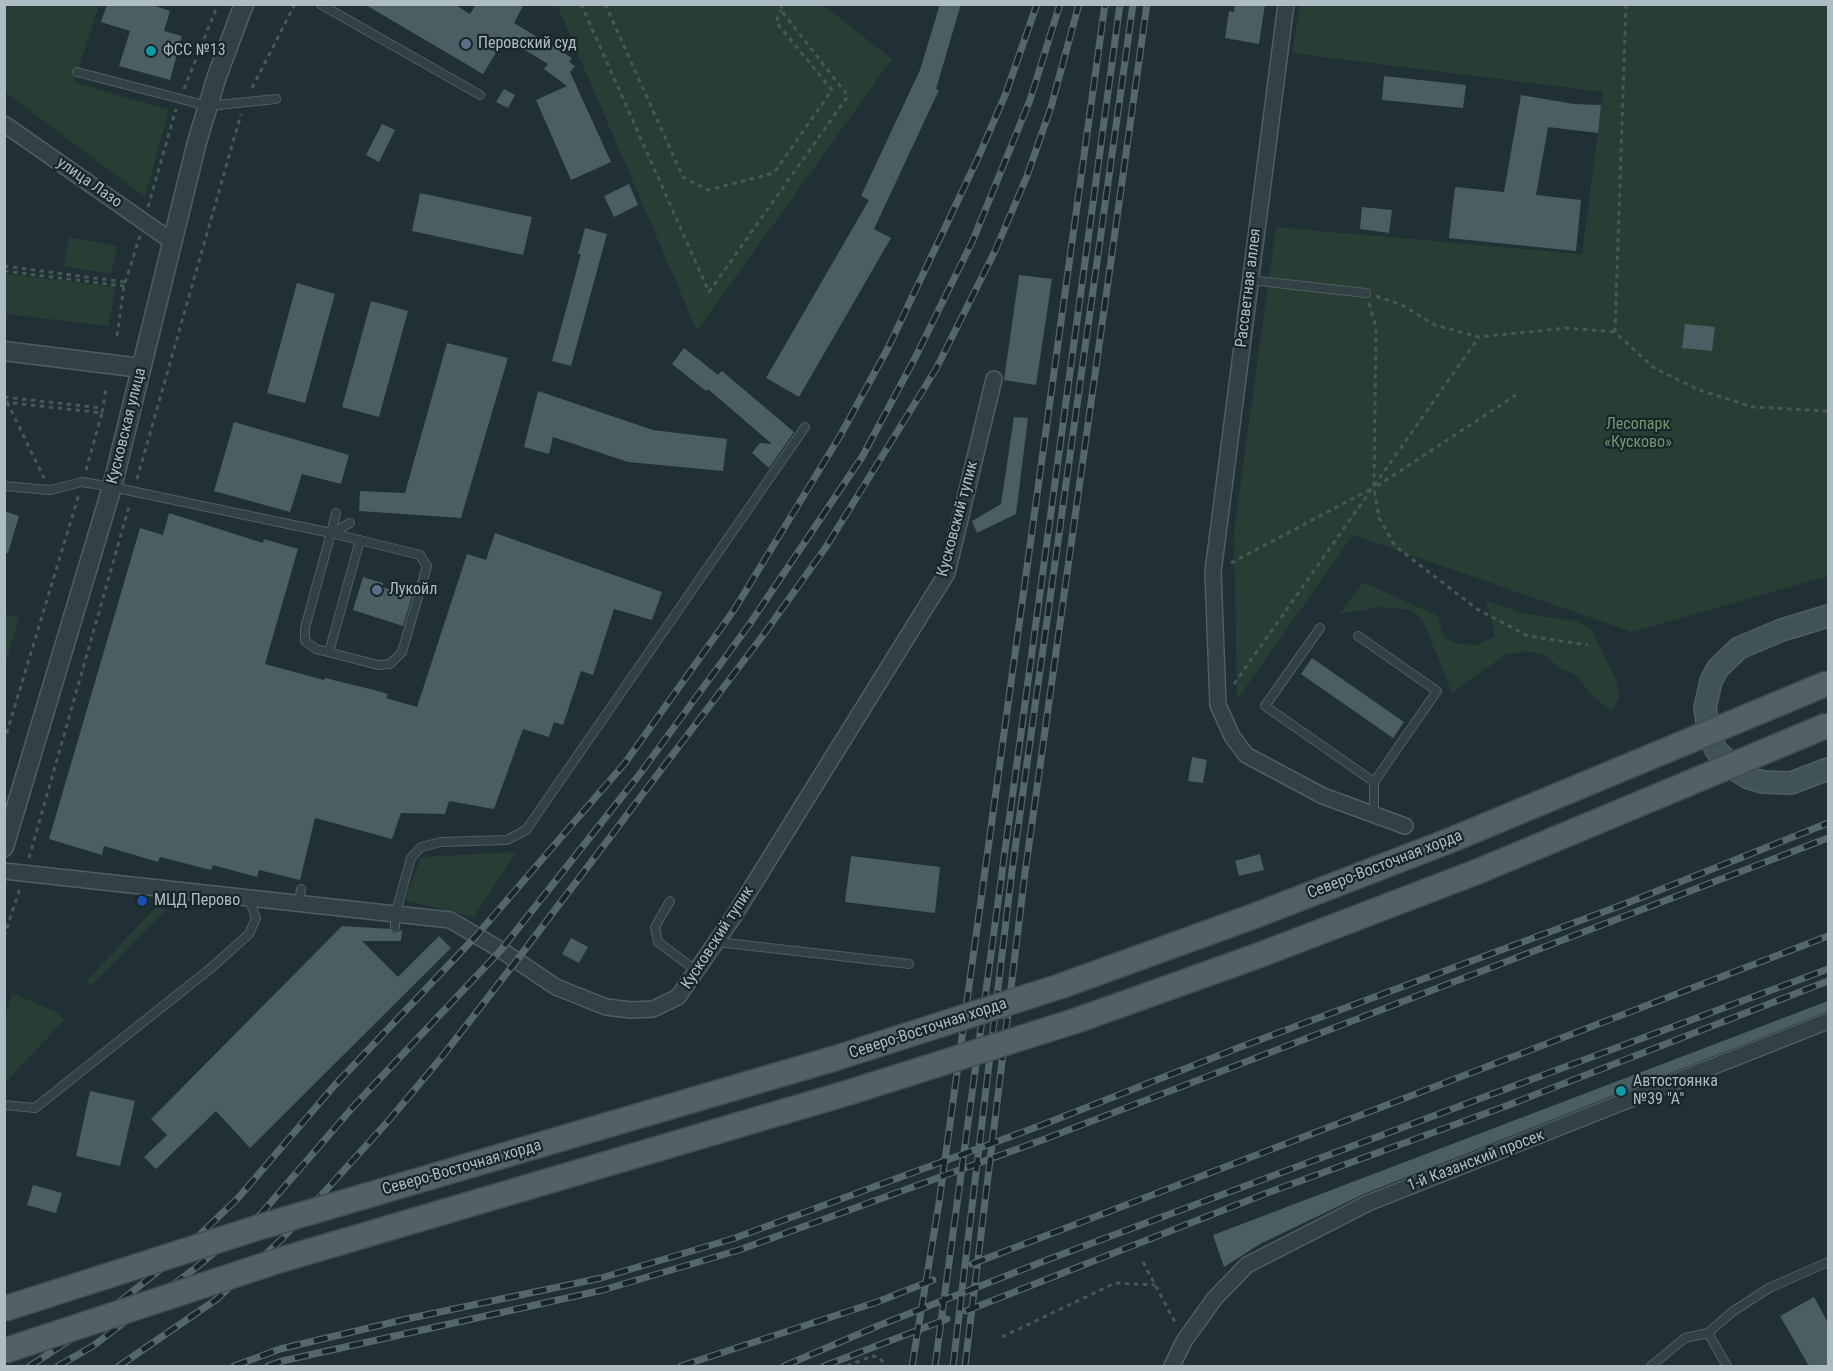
<!DOCTYPE html>
<meta charset="utf-8">
<style>
body{margin:0}
#map{position:relative;width:1833px;height:1371px;overflow:hidden;background:#203034;font-family:"Roboto Condensed",sans-serif}
canvas{display:block}
.frame{position:absolute;inset:0;border:6px solid #adbdc2;pointer-events:none}
</style>
<div id="map">
<canvas width="1833" height="1371"></canvas>
<div class="frame"></div>
</div>
<script>
const ctx = document.querySelector('canvas').getContext('2d');
ctx.lineJoin = 'round';
function paint(path, color) {
  ctx.fillStyle = color;
  ctx.fill(path, 'evenodd');
}
function toPath(rows) {
  const path = new Path2D();
  for (const r of rows) {
    path.moveTo(r[0], r[1]);
    for (let i = 2; i < r.length; i += 2) path.lineTo(r[i], r[i + 1]);
  }
  return path;
}
function strokePath(path, color, width, dash) {
  ctx.strokeStyle = color;
  ctx.lineWidth = width;
  ctx.lineCap = dash ? 'butt' : 'round';
  ctx.setLineDash(dash || []);
  ctx.stroke(path);
}
function write(font, color, halo, rows, align = 'center') {
  ctx.font = font + ' "Roboto Condensed",sans-serif';
  ctx.lineWidth = 4.5;
  ctx.setLineDash([]);
  ctx.textBaseline = 'middle';
  ctx.strokeStyle = halo;
  ctx.fillStyle = color;
  for (const [text, x, y, turn = 0] of rows) {
    ctx.save();
    ctx.translate(x, y);
    ctx.rotate((+turn || 0) * Math.PI / 180);
    ctx.textAlign = isNaN(turn) ? turn : align;
    if (halo) ctx.strokeText(text, 0, 0);
    ctx.fillText(text, 0, 0);
    ctx.restore();
  }
}
const green = toPath([
 [5,5,99,5,74,82,169,110,145,197,5,92],
 [557,5,823,5,892,59,697,331],
 [1300,5,1828,5,1828,576,1632,632,1353,535,1237,700,1234,531,1276,227,1582,254,1603,92,1292,53],
 [69,237,117,246,111,274,64,266],
 [5,274,115,287,109,326,5,314],
 [1363,582,1438,616,1444,637,1459,644,1477,645,1495,636,1486,600,1521,613,1576,621,1592,630,1615,678,1620,695,1612,711,1594,697,1575,675,1559,667,1544,655,1526,651,1505,655,1452,693,1423,621,1411,610,1382,607,1339,614],
 [5,614,19,618,5,664,4,614],
 [516,852,474,917,405,900,421,857],
 [155,908,167,909,92,985,87,980],
 [12,993,60,1014,64,1020,5,1083,5,1017]
]);
const building = toPath([
 [107,4,149,4,170,11,164,31,182,36,170,80,119,66,130,31,101,22],
 [364,4,454,4,470,14,476,4,524,4,514,23,572,58,569,62,575,66,570,72,611,162,571,180,536,100,567,86,544,69,548,64,505,38,483,74],
 [940,4,961,4,936,89,939,90,874,229,891,238,799,397,766,378,869,200,861,196,920,70],
 [1235,4,1265,4,1259,44,1225,38,1229,11,1234,12],
 [1384,76,1466,85,1463,108,1382,100],
 [504,89,515,95,508,108,496,102],
 [1521,95,1574,104,1601,105,1598,133,1548,127,1536,195,1581,200,1576,251,1449,238,1455,187,1504,192],
 [382,124,395,130,379,162,366,155],
 [629,184,638,205,614,217,604,196],
 [420,193,532,217,523,255,412,231],
 [1362,207,1392,210,1389,233,1360,229],
 [585,228,607,234,571,366,552,361,581,254,578,254],
 [1019,275,1052,279,1036,385,1004,380],
 [297,283,335,294,305,403,267,393],
 [371,301,408,311,379,417,342,407],
 [1685,324,1715,327,1712,351,1682,348],
 [447,343,508,358,461,518,359,511,360,491,405,493],
 [684,348,718,375,722,371,794,432,769,468,752,453,760,443,772,444,708,389,706,391,672,364],
 [538,391,653,430,727,439,723,471,628,462,553,437,549,454,524,447],
 [1014,417,1028,418,1016,514,977,533,972,521,1001,504],
 [234,422,349,455,341,484,302,474,290,512,214,491],
 [4,511,19,516,8,553,4,553],
 [169,513,263,543,264,539,298,549,265,664,324,680,325,678,370,689,388,694,386,698,417,707,467,554,486,560,495,533,662,592,652,620,614,609,593,675,581,671,563,725,554,722,549,737,523,729,494,809,449,801,445,814,401,813,392,839,315,818,300,880,259,870,257,877,213,865,211,870,160,857,158,862,104,846,102,855,49,839,140,528,163,535],
 [363,577,383,583,382,587,412,596,403,626,353,610],
 [1312,658,1404,722,1393,738,1301,674],
 [1192,757,1207,760,1203,783,1188,781],
 [1260,854,1264,870,1239,876,1235,861],
 [851,856,940,867,935,913,845,902],
 [342,926,390,929,394,933,402,930,401,941,362,941,398,977,439,936,451,948,250,1148,216,1111,156,1169,144,1157,167,1135,151,1119],
 [571,938,588,947,579,963,562,954],
 [1828,1001,1828,1011,1364,1194,1260,1244,1224,1267,1213,1235],
 [90,1091,135,1101,120,1166,76,1156],
 [33,1185,62,1193,56,1213,27,1205],
 [1814,1297,1828,1323,1828,1366,1809,1366,1780,1316]
]);
const path = toPath([
 [581,4,709,292,848,96,781,10,782,4],
 [605,4,683,177,708,190,774,173,832,90,776,22,781,10],
 [1626,4,1615,332,1654,368,1699,390,1753,407,1828,411],
 [252,88,295,4],
 [184,89,218,4],
 [148,207,176,109],
 [4,266,125,282],
 [4,271,124,286],
 [1376,296,1402,305,1435,325,1479,337,1567,328,1615,332],
 [1369,303,1376,327,1374,488,1379,518,1395,546,1477,609,1528,636,1588,645],
 [117,336,124,286,140,236],
 [4,397,102,408],
 [4,402,102,413,106,389],
 [7,402,44,478],
 [86,470,102,413],
 [137,479,241,114],
 [1377,486,1516,395],
 [1231,563,1371,489],
 [1234,684,1479,337],
 [4,742,79,494],
 [29,858,130,503],
 [4,937,20,888],
 [1143,1262,1177,1326],
 [1002,1337,1115,1283,1155,1285],
 [847,1366,872,1356,879,1357,886,1366]
]);
const service = toPath([
 [320,4,480,95],
 [77,72,208,106,276,99],
 [1250,280,1366,293],
 [4,486,50,490,82,482,112,487,331,533,420,555,427,566,402,652,390,664,378,665,316,649,305,641,305,628,331,533,336,513],
 [331,533,350,523],
 [1320,628,1265,706,1374,782,1374,815],
 [1358,636,1437,691,1374,782],
 [329,652,360,540],
 [670,901,655,927,658,942,698,972],
 [299,904,301,889],
 [395,927,395,915,411,858,421,847,441,842,507,840,526,830,805,427],
 [717,942,909,964],
 [4,1105,35,1108,211,968,249,934,256,918,249,899],
 [1708,1333,1727,1366],
 [1651,1366,1685,1338,1708,1333,1732,1312,1769,1288,1828,1262]
]);
const minor = toPath([
 [1286,4,1213,572,1218,705,1232,736,1246,755,1323,796,1405,826],
 [4,124,173,242],
 [4,871,450,920,501,950,556,987,606,1007,631,1010,653,1009,678,997,732,919,947,573,994,379],
 [1172,1366,1184,1341,1215,1298,1247,1265,1368,1203,1828,1021]
]);
const tertiary = toPath([
 [4,351,141,368],
 [4,847,112,487,197,142,217,76,244,4]
]);
const secondary = toPath([
 [1828,616,1782,630,1739,648,1718,668,1711,681,1705,708,1709,733,1716,750,1736,770,1749,778,1763,782,1791,783,1828,769]
]);
const rail = toPath([
 [972,1264,1828,936],
 [966,1311,1267,1193,1506,1106,1828,981],
 [30,1366,83,1331,182,1252,239,1197,334,1086,477,935,625,763,734,610,840,436,888,348,978,158,1006,93,1037,4],
 [58,1366,93,1346,198,1266,260,1215,353,1107,501,950,639,775,749,625,862,457,914,360,973,240,1030,100,1060,4],
 [119,1366,217,1299,282,1239,390,1119,441,1058,517,960,764,634,826,547,936,369,995,251,1027,176,1051,107,1079,4],
 [234,1366,280,1349,411,1318,601,1278,735,1238,1042,1125,1243,1046,1622,905,1828,823],
 [268,1366,282,1361,603,1290,739,1250,1045,1139,1828,838],
 [681,1366,877,1302,933,1280],
 [784,1366,880,1325,1052,1258,1828,969],
 [824,1366,947,1319],
 [912,1366,939,1203,1105,4],
 [935,1366,1120,4],
 [953,1366,1012,871,1133,4],
 [965,1366,1025,873,1147,4]
]);
const primaryBridge = toPath([
 [4,1309,263,1226,836,1058,1061,986,1254,916,1451,840,1828,683],
 [4,1351,277,1261,847,1093,1078,1020,1257,956,1479,871,1828,725]
]);
const markers = [
 [466,44,6,"#5c6f8a"],
 [151,51,6,"#0f9aa8"],
 [377,590,6,"#5c6f8a"],
 [142,901,6,"#1a4fb4"],
 [1621,1091,6,"#0f9aa8"]
];
const poiNames = [
 ["Перовский суд",478,44],
 ["ФСС №13",163,51],
 ["Лукойл",389,590],
 ["МЦД Перово",154,901],
 ["Автостоянка",1633,1082],
 ["№39 \"А\"",1633,1100]
];
const streetNames = [
 ["улица Лазо",89,183,35],
 ["Рассветная аллея",1249,288,-83],
 ["Кусковская улица",127,426,-76],
 ["Кусковский тупик",958,519,-75],
 ["Северо-Восточная хорда",1385,865,-21],
 ["Кусковский тупик",718,938,-57],
 ["Северо-Восточная хорда",928,1029,-18],
 ["1-й Казанский просек",1476,1161,-21],
 ["Северо-Восточная хорда",462,1168,-16]
];
const parkNames = [
 ["Лесопарк",1638,425],
 ["«Кусково»",1638,443]
];
paint(green, '#283d34');
paint(building, '#4b5e63');
strokePath(service, '#505f63', 10);
strokePath(minor, '#505f63', 18);
strokePath(tertiary, '#505f63', 21);
strokePath(secondary, '#505f63', 24);
strokePath(path, '#465954', 3, [4.5, 4.5]);
strokePath(service, '#334145', 8);
strokePath(minor, '#334145', 15);
strokePath(tertiary, '#334145', 18);
strokePath(secondary, '#415258', 21);
strokePath(rail, '#55676c', 7);
strokePath(rail, '#192629', 4.5, [14]);
strokePath(primaryBridge, '#3f4d52', 27, []);
strokePath(primaryBridge, '#516165', 24);
for (const [x, y, r, color] of markers) {
  const dot = new Path2D();
  dot.arc(x, y, r, 0, 2 * Math.PI);
  ctx.fillStyle = color;
  ctx.fill(dot);
  strokePath(dot, '#192629', 2);
}
write('16px', '#adbdc2', '#192629', poiNames, 'left');
write('16px', '#adbdc2', '#192629', streetNames);
write('16px', '#74966e', '#192629', parkNames);
</script>
